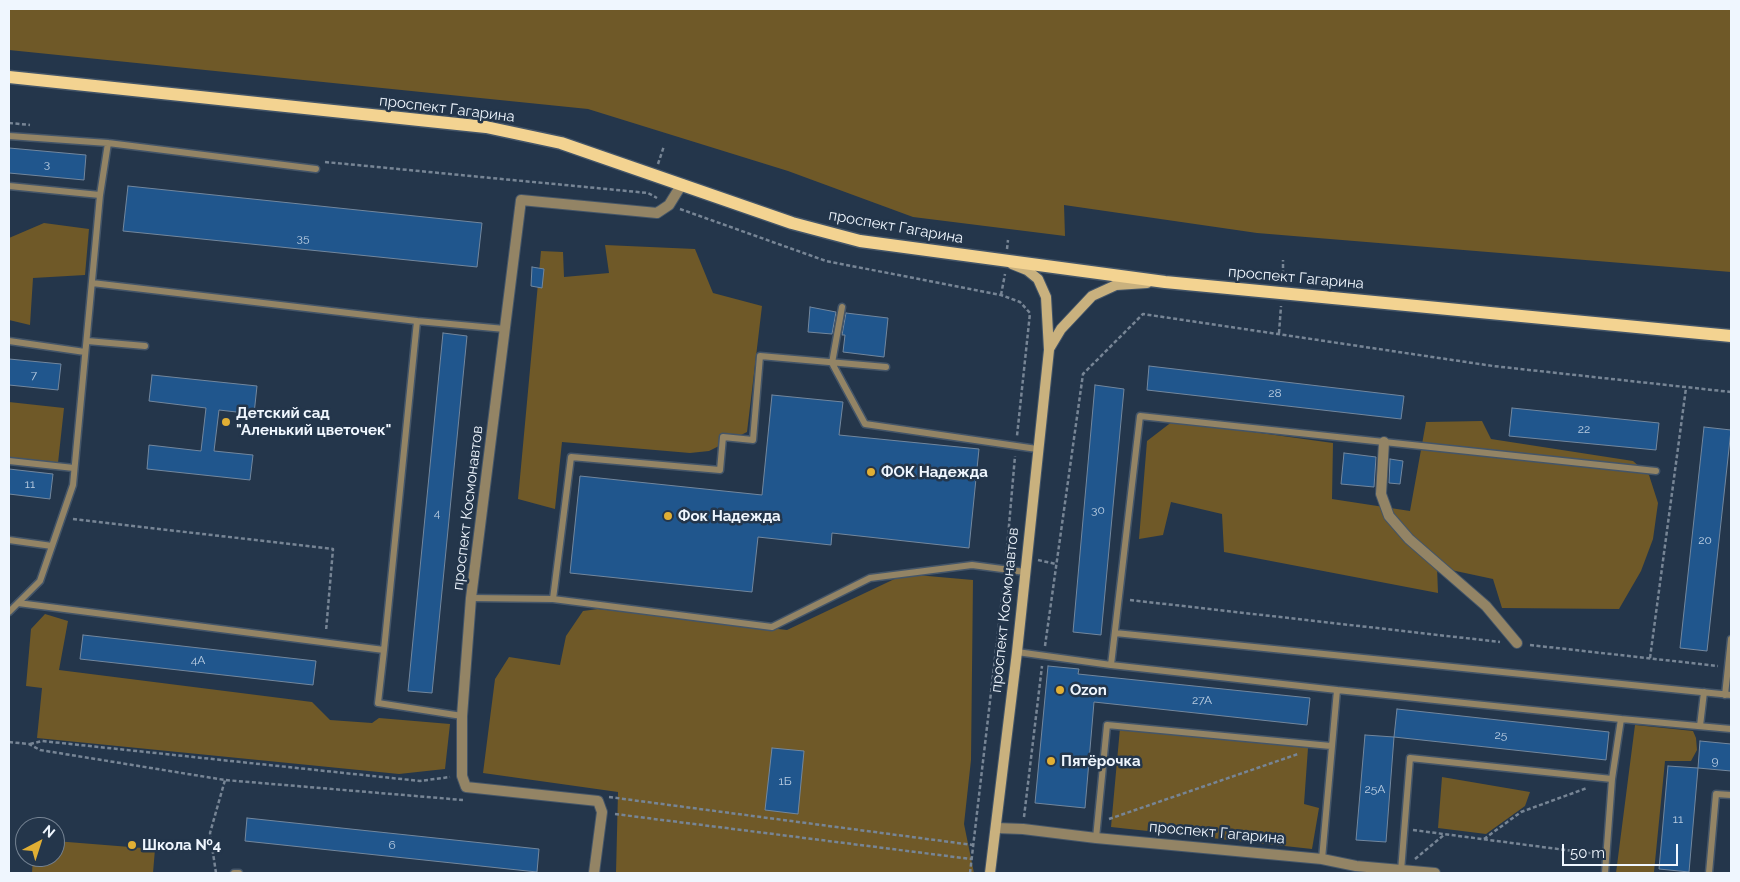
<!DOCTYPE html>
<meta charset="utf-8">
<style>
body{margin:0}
#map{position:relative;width:1740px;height:882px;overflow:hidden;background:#24364b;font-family:Raleway,sans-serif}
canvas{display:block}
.frame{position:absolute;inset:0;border:10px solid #eff6fe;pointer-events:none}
.north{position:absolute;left:15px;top:817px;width:50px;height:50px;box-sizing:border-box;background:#24364b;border:1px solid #758393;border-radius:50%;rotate:40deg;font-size:14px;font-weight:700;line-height:20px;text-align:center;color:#eff6fe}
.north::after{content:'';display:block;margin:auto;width:18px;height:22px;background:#e1af34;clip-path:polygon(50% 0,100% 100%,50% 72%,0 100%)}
.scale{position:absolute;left:1562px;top:844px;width:116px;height:22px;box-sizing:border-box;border:2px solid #eff6fe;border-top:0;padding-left:6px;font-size:15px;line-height:18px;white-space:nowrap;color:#eff6fe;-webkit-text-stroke:4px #24364b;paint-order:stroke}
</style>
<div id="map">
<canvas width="1740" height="882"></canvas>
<div class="frame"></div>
<div class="north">N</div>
<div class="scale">50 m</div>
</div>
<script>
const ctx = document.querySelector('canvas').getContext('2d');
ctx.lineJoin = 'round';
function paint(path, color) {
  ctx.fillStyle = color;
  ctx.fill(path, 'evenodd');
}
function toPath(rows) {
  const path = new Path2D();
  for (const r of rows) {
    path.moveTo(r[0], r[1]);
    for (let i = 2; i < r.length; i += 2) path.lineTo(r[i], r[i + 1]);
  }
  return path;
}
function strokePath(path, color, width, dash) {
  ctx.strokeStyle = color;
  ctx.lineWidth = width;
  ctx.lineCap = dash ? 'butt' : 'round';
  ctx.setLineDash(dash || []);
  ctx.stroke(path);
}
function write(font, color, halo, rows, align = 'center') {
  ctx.font = font + ' Raleway,sans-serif';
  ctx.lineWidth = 5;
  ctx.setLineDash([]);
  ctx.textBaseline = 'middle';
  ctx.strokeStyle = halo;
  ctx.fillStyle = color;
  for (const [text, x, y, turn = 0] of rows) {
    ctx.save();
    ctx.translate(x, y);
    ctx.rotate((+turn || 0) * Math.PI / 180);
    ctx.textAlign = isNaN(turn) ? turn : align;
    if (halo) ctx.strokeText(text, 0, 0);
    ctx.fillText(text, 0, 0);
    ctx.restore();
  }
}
const green = toPath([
 [9,9,1731,9,1731,272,1257,233,1064,205,1065,236,913,217,788,171,588,109,9,50],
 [44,223,89,229,85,275,33,278,30,325,9,320,9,238],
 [605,245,695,249,713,293,762,306,747,432,709,451,690,453,562,442,555,509,518,499,541,251,563,252,564,277,609,273],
 [9,402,64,408,58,463,9,458],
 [1173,421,1333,443,1332,499,1410,511,1426,422,1482,421,1491,439,1633,461,1649,475,1658,503,1653,539,1641,571,1619,609,1502,608,1493,579,1437,567,1438,593,1224,552,1222,514,1171,502,1163,535,1139,539,1147,441],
 [905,574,973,580,971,760,964,824,974,873,616,873,618,792,483,773,495,679,509,657,560,665,566,636,583,611,598,609,787,630],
 [45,614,68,621,59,670,312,702,330,720,372,723,379,718,450,724,445,769,399,774,37,738,42,688,26,686,31,629],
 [1635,725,1693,731,1696,738,1697,750,1691,761,1665,761,1654,872,1669,873,1616,873],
 [1120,728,1308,748,1304,804,1319,808,1312,849,1111,827],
 [1442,777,1530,792,1525,806,1486,834,1438,828],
 [55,841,155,849,153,873,32,873,33,857,55,857]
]);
const building = toPath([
 [9,148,86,155,84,180,9,173,9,148],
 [128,186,482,223,477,267,123,231,128,186],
 [532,267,544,269,542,288,531,286,532,267],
 [810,307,836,312,832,334,808,332,810,307],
 [846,313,888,318,884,357,843,352,845,335,842,335,846,313],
 [443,333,467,336,432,693,408,691,443,333],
 [9,359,61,364,58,390,9,385,9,359],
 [1149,366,1404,396,1401,419,1147,390,1149,366],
 [152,375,257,386,254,414,219,410,214,451,253,455,250,480,147,469,149,445,201,451,206,408,149,401,152,375],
 [1095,385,1124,389,1101,635,1073,632,1095,385],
 [772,395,843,402,839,435,979,449,969,548,832,533,831,545,758,537,752,592,570,573,580,476,762,495,772,395],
 [1512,408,1659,423,1656,450,1509,436,1512,408],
 [1704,427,1731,430,1707,651,1680,648,1704,427],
 [1344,453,1376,457,1374,487,1341,484,1344,453],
 [1390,459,1403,461,1400,484,1389,483,1390,459],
 [9,469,53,474,50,499,9,494,9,469],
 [83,635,316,661,313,685,80,659,83,635],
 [1048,666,1079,669,1078,674,1310,698,1307,725,1094,702,1085,808,1035,803,1048,666],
 [1397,709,1609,732,1606,760,1394,737,1397,709],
 [1365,735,1394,737,1386,842,1356,840,1365,735],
 [1700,741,1731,744,1731,771,1698,768,1700,741],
 [772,748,804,751,798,814,765,810,772,748],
 [1668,766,1698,768,1689,872,1659,869,1668,766],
 [247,818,539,849,537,872,245,841,247,818]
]);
const path = toPath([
 [9,123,30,125],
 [325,162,648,193,657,198],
 [658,164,664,146],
 [680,209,826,261,1001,295,1020,302,1030,313,1017,436],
 [1007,249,1008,240],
 [1283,281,1283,260],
 [1001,295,1005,274],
 [1279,333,1281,306],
 [73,519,333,549,326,631],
 [1006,560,1015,456],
 [1038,560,1056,564],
 [1130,600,1500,642],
 [1530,645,1718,666],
 [1045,646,1083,374,1143,314,1493,366,1731,392],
 [1650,658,1686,388],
 [9,742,29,744,40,750,225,780,463,800],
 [30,744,42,741,420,781,450,777],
 [609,797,973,845],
 [615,814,971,859],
 [1024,817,1042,666],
 [1109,819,1298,754],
 [1413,830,1596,854],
 [1484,839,1521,812,1587,788],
 [1415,859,1445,834],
 [216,873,210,833,225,780],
 [970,873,1004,581]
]);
const lane = toPath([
 [9,136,108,143,316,169],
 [9,186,100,195],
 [92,283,417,321],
 [842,307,832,363,865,424,1037,449],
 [9,341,85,352],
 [87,341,145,346],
 [9,461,74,468],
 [9,540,52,546],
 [471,598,553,599,772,627,870,578,972,565,1025,572],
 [553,599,571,457,720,470,723,437,753,440,760,356,886,367],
 [18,603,384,650,378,703,462,716],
 [9,612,40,581,73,485,100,195,108,143],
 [1115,633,1731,695],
 [384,650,417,321,505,329],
 [1017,652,1111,665,1337,690,1322,859],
 [1111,665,1140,416,1656,471],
 [1337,690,1621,719,1612,779,1605,873],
 [1725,695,1731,639],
 [1621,719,1731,729],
 [1700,726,1704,692],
 [1096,838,1107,725,1331,746],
 [1401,871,1410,758,1612,779],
 [234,873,239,873],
 [1709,873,1716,794,1731,795]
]);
const street = toPath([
 [1384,442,1381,494,1389,516,1409,539,1486,606,1517,643],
 [996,828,1023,829,1096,838,1322,859,1356,866,1435,873],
 [594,873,602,812,598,801,466,787,462,776,462,716,471,598,521,200,657,213,669,205,682,184]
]);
const secondary = toPath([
 [1049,349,1061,329,1092,296,1116,285,1147,283],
 [990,873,1017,652,1049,350,1046,297,1038,279,1027,270,1012,264]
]);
const primary = toPath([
 [9,77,486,127,561,143,792,223,860,241,1165,282,1731,336]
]);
const markers = [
 [226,422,5,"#e1af34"],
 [871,472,5,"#e1af34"],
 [668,516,5,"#e1af34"],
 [1060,690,5,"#e1af34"],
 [1051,761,5,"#e1af34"],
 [132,845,5,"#e1af34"]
];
const numberNames = [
 ["3",47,164],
 ["35",303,238],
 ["7",34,375],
 ["28",1275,393],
 ["22",1584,429],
 ["11",30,484],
 ["30",1098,510],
 ["4",437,513],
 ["20",1705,540],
 ["4А",198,660],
 ["27А",1202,700],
 ["25",1501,735],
 ["9",1715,761],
 ["1Б",785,781],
 ["25А",1375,789],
 ["11",1678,819],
 ["6",392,845]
];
const streetNames = [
 ["проспект Гагарина",447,109,7],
 ["проспект Гагарина",896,227,10],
 ["проспект Гагарина",1296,278,5],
 ["проспект Космонавтов",468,508,-83],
 ["проспект Космонавтов",1005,610,-84],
 ["проспект Гагарина",1217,833,5]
];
const poiNames = [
 ["Детский сад",236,413],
 ["\"Аленький цветочек\"",236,430],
 ["ФОК Надежда",881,472],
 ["Фок Надежда",678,516],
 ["Ozon",1070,690],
 ["Пятёрочка",1061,761],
 ["Школа №4",142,845]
];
paint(green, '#6f5928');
paint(building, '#20568d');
strokePath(building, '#72879e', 1);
strokePath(lane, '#445568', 9);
strokePath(street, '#445568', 12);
strokePath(secondary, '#445568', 12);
strokePath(primary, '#445568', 15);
strokePath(path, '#778595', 2.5, [4, 2.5]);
strokePath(lane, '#938465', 6);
strokePath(street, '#938465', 10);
strokePath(secondary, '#c9b17e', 10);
strokePath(primary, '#f3d391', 12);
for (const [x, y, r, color] of markers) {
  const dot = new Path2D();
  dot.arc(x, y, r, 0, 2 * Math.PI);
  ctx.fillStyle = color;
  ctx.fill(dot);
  strokePath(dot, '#24364b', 2);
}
write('12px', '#bbcee2', null, numberNames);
write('15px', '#eff6fe', '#24364b', streetNames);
write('bold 15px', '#eff6fe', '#24364b', poiNames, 'left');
</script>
